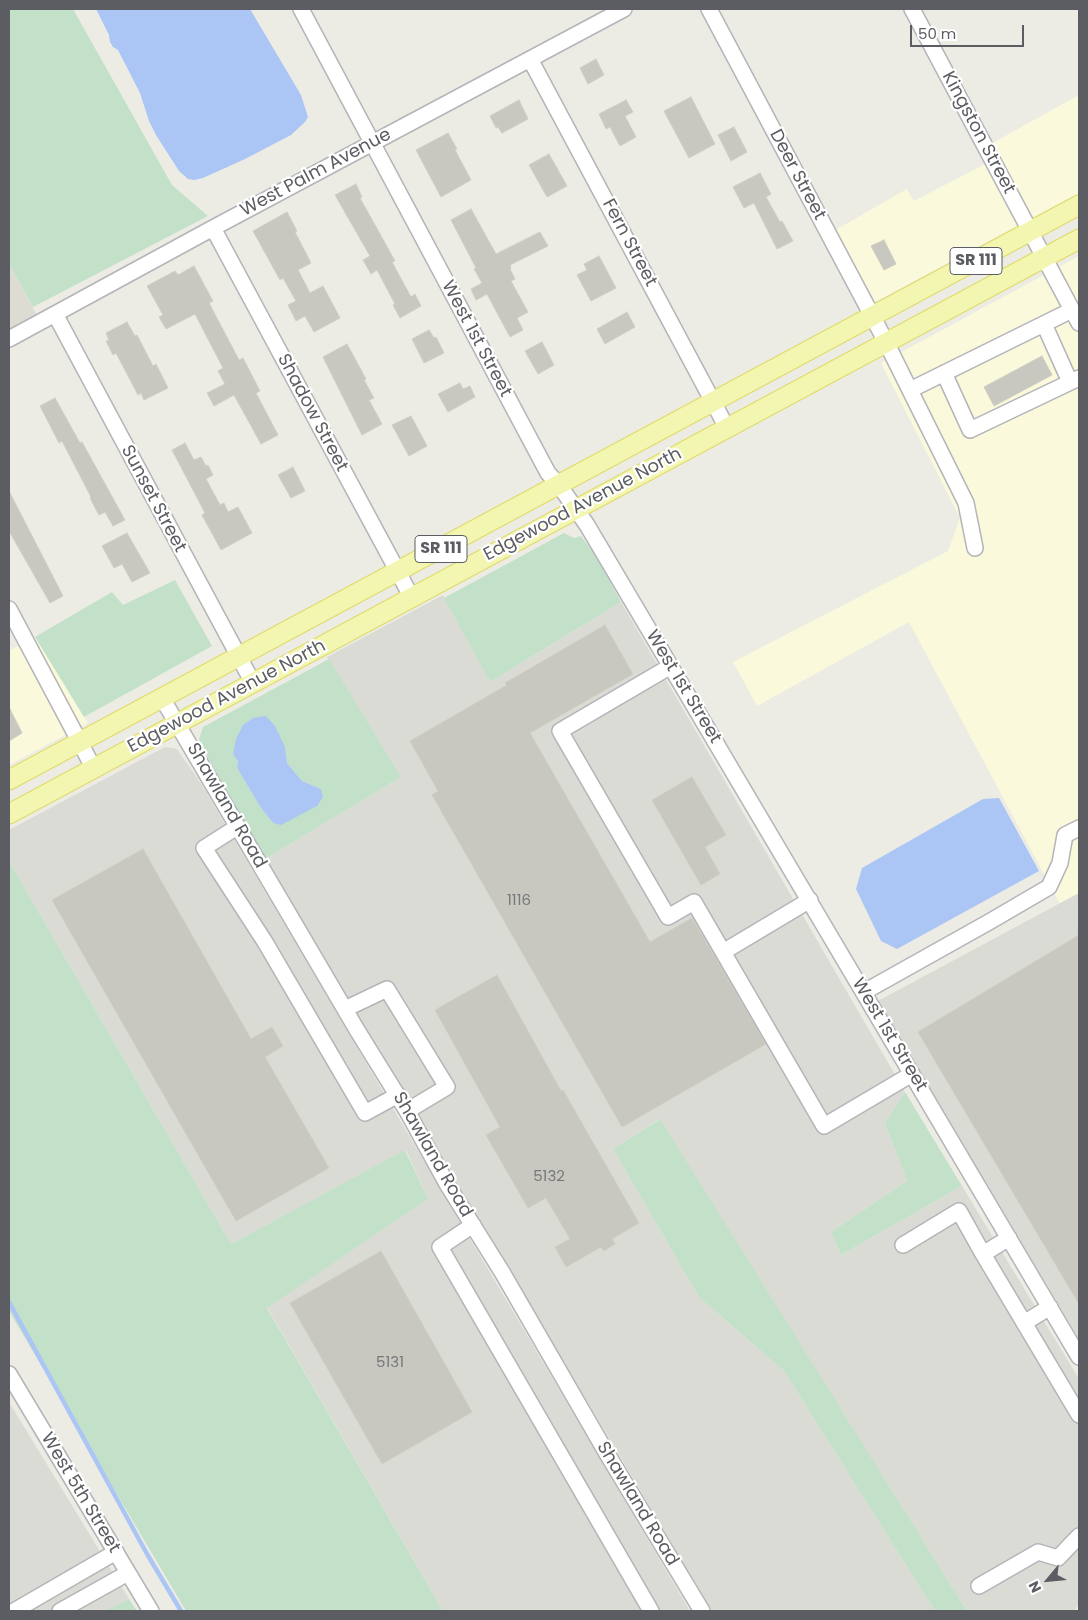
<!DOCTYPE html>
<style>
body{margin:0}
#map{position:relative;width:1088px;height:1620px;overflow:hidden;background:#ecece4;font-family:Poppins,sans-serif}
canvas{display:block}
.frame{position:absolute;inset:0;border:10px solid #5c5d62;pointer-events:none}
.north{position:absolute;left:1023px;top:1555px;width:50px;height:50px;-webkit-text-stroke:4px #fff;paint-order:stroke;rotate:242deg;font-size:14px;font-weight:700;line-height:20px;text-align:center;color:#5c5d62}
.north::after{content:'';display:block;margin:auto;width:18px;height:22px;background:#5c5d62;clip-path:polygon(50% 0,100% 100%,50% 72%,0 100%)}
.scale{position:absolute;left:910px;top:25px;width:114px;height:22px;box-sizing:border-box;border:2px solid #5c5d62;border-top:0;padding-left:6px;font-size:15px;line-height:18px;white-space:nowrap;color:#5c5d62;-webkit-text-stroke:4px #fff;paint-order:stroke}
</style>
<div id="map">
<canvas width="1088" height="1620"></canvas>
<div class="frame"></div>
<div class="north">N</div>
<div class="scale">50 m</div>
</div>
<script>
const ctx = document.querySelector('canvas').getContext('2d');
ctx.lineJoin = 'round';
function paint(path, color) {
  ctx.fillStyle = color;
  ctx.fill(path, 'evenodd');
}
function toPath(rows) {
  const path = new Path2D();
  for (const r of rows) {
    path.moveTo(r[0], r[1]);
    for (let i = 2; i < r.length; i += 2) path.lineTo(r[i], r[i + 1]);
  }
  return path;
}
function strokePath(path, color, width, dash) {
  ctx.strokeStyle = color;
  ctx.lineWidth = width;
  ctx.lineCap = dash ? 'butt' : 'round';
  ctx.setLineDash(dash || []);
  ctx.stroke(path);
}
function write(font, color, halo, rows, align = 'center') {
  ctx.font = font + ' Poppins,sans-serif';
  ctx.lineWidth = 4.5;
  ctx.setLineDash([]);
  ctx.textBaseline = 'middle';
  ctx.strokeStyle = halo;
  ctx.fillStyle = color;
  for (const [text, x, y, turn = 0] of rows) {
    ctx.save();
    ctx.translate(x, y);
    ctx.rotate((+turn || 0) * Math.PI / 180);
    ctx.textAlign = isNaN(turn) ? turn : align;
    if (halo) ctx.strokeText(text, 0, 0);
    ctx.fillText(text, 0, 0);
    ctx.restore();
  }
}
const commercial = toPath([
 [1079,95,1079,193,862,309,825,236,907,189,914,201,987,163,980,150],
 [1079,256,1079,893,1060,904,909,622,757,706,733,662,948,551,960,518,881,363],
 [35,637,88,723,9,765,9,651]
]);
const industrial = toPath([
 [443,595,490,682,621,602,905,1092,885,1123,907,1181,831,1232,841,1255,962,1186,1079,1379,1079,1604,1074,1611,967,1611,659,1119,613,1149,699,1297,784,1371,935,1611,712,1611,265,859,401,777,327,657],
 [165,747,177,749,202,785,690,1611,443,1611,267,1307,428,1199,406,1150,231,1244,9,861,9,830],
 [1079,893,1079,1339,878,1001],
 [9,1402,129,1599,105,1611,9,1611]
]);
const education = toPath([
 [9,264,37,315,9,331]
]);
const green = toPath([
 [9,9,73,9,172,185,208,216,33,307,9,264],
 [564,533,574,538,581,536,596,556,621,602,490,682,444,598],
 [175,580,212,646,84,717,35,637,112,592,123,605],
 [329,659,401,777,265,859,219,782,199,739,203,727],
 [285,747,287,763,302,781,321,789,273,823,261,808,240,773,237,767,238,761],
 [9,861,231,1244,405,1150,428,1199,267,1308,443,1611,186,1611,9,1311],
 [905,1092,962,1186,841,1255,831,1232,907,1181,885,1123],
 [660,1119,967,1611,935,1611,784,1371,699,1297,613,1149],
 [129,1599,137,1611,105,1611]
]);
const water = toPath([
 [96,9,250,9,301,95,308,117,305,122,291,135,245,159,203,178,194,180,188,179,179,171,156,135,149,121,140,93,118,50,113,47,110,42,109,35],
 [266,716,275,726,285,747,287,763,302,781,321,789,323,797,317,806,281,825,273,823,261,808,240,773,237,767,238,761,233,754,236,739,243,725,253,718],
 [999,798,1039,871,897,949,881,941,856,889,862,868,983,799]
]);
const stream = toPath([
 [9,1302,147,1554,181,1611]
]);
const building = toPath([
 [596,59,604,75,588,84,580,68,596,59],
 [691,97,715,144,689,158,664,111,691,97],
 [519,100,528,119,502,133,498,127,496,128,490,116,519,100],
 [626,100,633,112,625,116,636,137,620,146,610,127,606,129,599,114,626,100],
 [734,127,747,152,731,161,718,135,734,127],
 [448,133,457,149,455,150,471,180,441,197,416,150,448,133],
 [549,154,567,186,547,197,529,165,549,154],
 [760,173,771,194,766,197,780,222,782,221,793,241,777,249,754,203,744,208,733,187,760,173],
 [356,184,362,197,360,198,395,261,392,262,411,297,415,294,421,306,400,318,393,305,395,304,377,270,371,274,363,260,370,256,335,195,356,184],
 [471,209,496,254,540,232,548,246,510,265,511,268,510,269,515,279,511,281,528,312,517,318,523,330,510,337,487,294,476,300,471,289,482,283,474,269,476,268,451,220,471,209],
 [287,212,297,231,295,232,311,263,298,270,310,293,323,286,340,318,314,332,305,316,296,321,288,305,296,301,283,278,280,280,253,231,287,212],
 [884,240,896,264,884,270,871,246,884,240],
 [599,256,616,288,591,301,577,275,587,270,584,264,599,256],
 [194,266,213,301,209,303,239,360,243,358,260,391,256,393,278,435,261,444,234,395,214,406,207,393,225,384,218,371,223,368,195,314,166,329,159,317,163,315,147,286,175,271,178,275,194,266],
 [627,312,635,327,605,344,597,329,627,312],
 [127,322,135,336,137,335,153,366,156,364,168,388,144,400,141,393,138,395,116,353,113,355,106,341,109,340,106,333,127,322],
 [429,330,434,338,436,337,444,353,424,363,412,339,429,330],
 [542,342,554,365,538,374,525,351,542,342],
 [347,344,366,379,364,380,374,398,369,400,382,424,362,435,323,357,347,344],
 [1042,356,1052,375,994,406,984,387,1042,356],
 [460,383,463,389,470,386,475,397,448,412,438,394,460,383],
 [55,398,80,443,82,442,125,520,113,526,105,512,99,515,90,498,91,497,62,441,59,443,40,406,55,398],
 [411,416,427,446,409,456,392,425,411,416],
 [185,443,194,460,201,457,206,466,208,465,213,475,206,479,220,505,224,503,228,512,238,507,252,533,221,550,202,515,205,513,172,450,185,443],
 [293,467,305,491,291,498,278,475,293,467],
 [9,491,63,596,50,603,9,531,9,491],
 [127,533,150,573,132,582,122,564,114,568,102,546,127,533],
 [605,625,633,674,530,733,650,942,692,918,766,1044,622,1127,432,795,438,791,410,741,507,685,505,683,605,625],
 [9,707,22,733,9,741,9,707],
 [692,777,726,835,705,847,720,874,701,885,652,800,692,777],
 [143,849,251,1039,272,1027,283,1046,265,1057,329,1168,236,1221,52,900,143,849],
 [1079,935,1079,1304,918,1032,1079,935],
 [497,975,561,1091,563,1090,639,1223,612,1239,615,1244,604,1251,601,1247,566,1267,555,1247,570,1239,546,1198,528,1208,486,1135,500,1127,435,1010,497,975],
 [381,1251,472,1412,382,1464,290,1303,381,1251]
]);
const minor = toPath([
 [301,9,548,473,559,485,587,525,1079,1357],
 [709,9,886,342,966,503,975,548],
 [912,9,1079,323],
 [530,59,727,428],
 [213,228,412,598],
 [55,314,253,683],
 [1044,324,1070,382],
 [9,339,213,228,624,9],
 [944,373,970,430,1079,378],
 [910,390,1072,310],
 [9,609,94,769],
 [671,666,560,731,668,917,694,902,824,1126,912,1074],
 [162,698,357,1030,407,1111,447,1184,502,1272,606,1452,702,1611],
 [237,827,204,848,265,942,365,1113,398,1095],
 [723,952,810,900],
 [864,992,989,922,1049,887,1060,863,1065,835,1079,828],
 [345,1009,387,989,447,1087,407,1111],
 [473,1225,440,1247,651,1611],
 [1009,1238,983,1254,1079,1415],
 [903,1245,959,1211,983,1254],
 [1024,1323,1050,1307],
 [9,1374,151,1611],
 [979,1586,1038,1552,1058,1558,1079,1536],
 [14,1611,116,1552],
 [60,1611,128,1573]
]);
const major = toPath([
 [9,780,1079,205],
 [9,814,1079,239]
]);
const numberNames = [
 ["1116",519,901],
 ["5132",549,1177],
 ["5131",390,1363]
];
const shields = [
 [976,261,52],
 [441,549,52]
];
const shieldNames = [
 ["SR 111",976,261],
 ["SR 111",441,549]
];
const streetNames = [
 ["Kingston Street",978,133,62],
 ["West Palm Avenue",316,173,-28],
 ["Deer Street",797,175,62],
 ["Fern Street",629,243,62],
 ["West 1st Street",476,339,62],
 ["Shadow Street",312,413,62],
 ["Sunset Street",153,499,62],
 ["Edgewood Avenue North",583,505,-28],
 ["West 1st Street",683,687,59],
 ["Edgewood Avenue North",227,697,-28],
 ["Shawland Road",226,806,60],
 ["West 1st Street",889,1035,59],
 ["Shawland Road",432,1155,60],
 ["West 5th Street",80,1493,59],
 ["Shawland Road",637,1504,59]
];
paint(commercial, '#faf9db');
paint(industrial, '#dbdbd6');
paint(education, '#dcdcd2');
paint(green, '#c3e1c9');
paint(water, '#abc5f5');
strokePath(stream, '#abc5f5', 4.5);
paint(building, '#c8c7c0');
strokePath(building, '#d0cfc3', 1);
strokePath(minor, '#b4b4b9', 18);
strokePath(major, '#e1da68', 21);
strokePath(minor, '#fff', 15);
strokePath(major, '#f2f6b0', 19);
write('15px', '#77787a', null, numberNames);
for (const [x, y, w] of shields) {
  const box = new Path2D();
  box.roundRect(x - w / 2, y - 13.5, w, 27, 4);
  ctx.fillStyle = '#fff';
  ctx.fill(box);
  strokePath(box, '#5c5d62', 1);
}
write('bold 16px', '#5c5d62', null, shieldNames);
write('18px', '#5c5d62', '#fff', streetNames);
</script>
